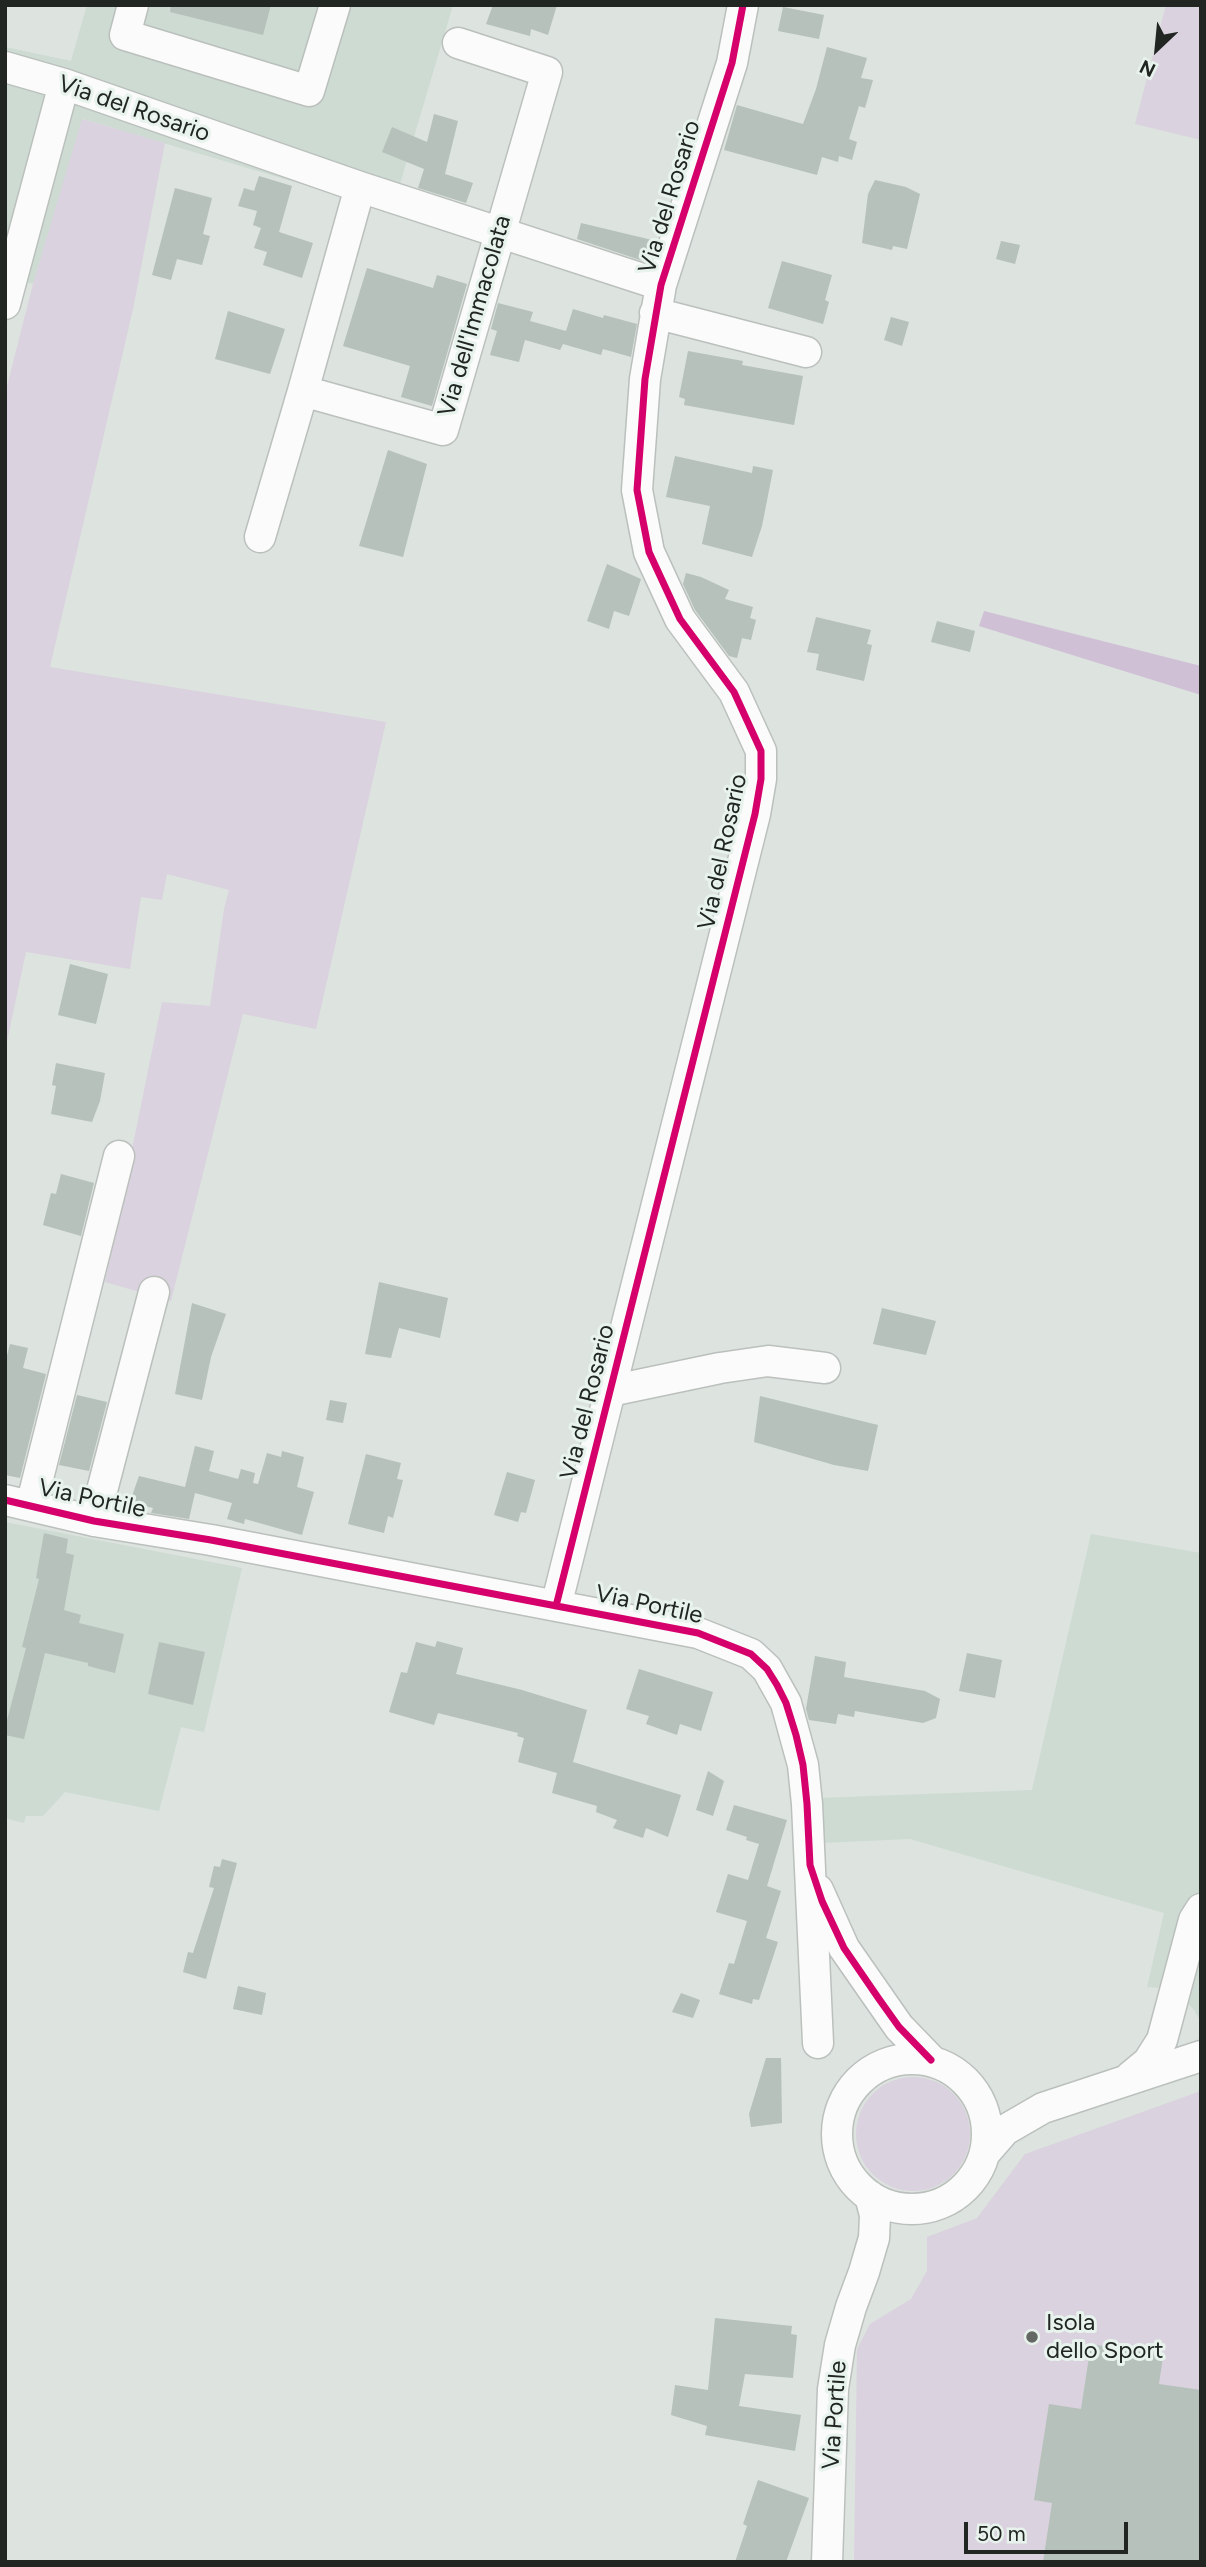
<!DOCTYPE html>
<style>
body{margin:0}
#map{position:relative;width:1206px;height:2567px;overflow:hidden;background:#dde3df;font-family:Figtree,sans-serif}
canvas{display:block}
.frame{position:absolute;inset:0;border:7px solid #212623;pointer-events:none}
.north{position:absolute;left:1122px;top:14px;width:70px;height:70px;-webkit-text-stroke:5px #e7f3ec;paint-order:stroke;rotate:206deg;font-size:19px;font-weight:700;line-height:28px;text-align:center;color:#212623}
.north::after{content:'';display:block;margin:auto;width:24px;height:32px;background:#212623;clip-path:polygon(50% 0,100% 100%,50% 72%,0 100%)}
.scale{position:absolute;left:964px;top:2522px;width:164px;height:32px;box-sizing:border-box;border:4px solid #212623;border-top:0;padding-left:9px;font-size:21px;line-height:24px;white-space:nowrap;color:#212623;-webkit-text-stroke:5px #e7f3ec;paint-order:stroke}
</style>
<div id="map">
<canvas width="1206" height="2567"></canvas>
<div class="frame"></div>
<div class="north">N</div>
<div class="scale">50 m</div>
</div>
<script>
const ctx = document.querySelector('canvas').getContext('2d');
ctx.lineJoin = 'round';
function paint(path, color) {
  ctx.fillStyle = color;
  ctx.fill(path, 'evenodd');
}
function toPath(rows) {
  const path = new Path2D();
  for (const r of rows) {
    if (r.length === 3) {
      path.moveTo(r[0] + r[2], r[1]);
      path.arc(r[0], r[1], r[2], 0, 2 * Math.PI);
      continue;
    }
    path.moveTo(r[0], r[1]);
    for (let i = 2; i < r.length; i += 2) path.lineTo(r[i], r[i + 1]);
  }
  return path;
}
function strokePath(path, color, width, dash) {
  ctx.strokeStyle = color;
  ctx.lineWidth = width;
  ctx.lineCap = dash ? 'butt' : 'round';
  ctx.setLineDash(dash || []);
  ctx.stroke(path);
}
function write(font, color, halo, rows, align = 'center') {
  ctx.font = font + ' Figtree,sans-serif';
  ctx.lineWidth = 6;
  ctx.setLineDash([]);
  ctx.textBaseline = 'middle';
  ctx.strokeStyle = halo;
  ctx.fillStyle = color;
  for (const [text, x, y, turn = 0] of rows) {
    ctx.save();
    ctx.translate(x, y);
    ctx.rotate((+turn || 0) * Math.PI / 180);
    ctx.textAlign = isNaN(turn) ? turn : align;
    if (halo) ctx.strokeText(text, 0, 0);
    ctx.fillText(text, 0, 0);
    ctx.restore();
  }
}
const built = toPath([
 [87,5,453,5,392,211,83,119,33,284,5,276,5,47,71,61],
 [5,1522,242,1568,204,1732,181,1727,159,1811,65,1792,43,1816,26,1816,24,1823,5,1818],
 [1091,1534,1201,1553,1201,2022,1194,2010,1174,1989,1147,1987,1164,1913,910,1839,822,1843,818,1798,1032,1790]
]);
const green = toPath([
 [1166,5,1201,5,1201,140,1135,124],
 [82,119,165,143,133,309,50,667,386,722,316,1029,243,1014,171,1301,105,1282,162,1002,210,1006,224,909,229,890,167,874,162,900,141,897,130,969,26,952,5,1051,5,394,33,284],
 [913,2134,57],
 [1201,2091,1201,2562,854,2562,857,2349,870,2324,911,2299,927,2271,927,2237,977,2218,1025,2154]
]);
const forest = toPath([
 [984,611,1201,666,1201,695,979,626]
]);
const building = toPath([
 [171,5,271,5,263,35,170,12],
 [493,5,557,5,548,35,531,29,530,36,486,24],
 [783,7,824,15,819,39,778,31],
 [827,47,867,58,861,78,873,80,865,108,859,106,849,139,857,142,852,160,839,156,838,162,822,157,817,175,724,150,737,105,803,124,816,89],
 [434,114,458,121,445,174,473,183,466,203,418,188,424,169,382,152,392,127,427,142],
 [259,176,292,186,279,232,313,243,302,278,263,265,267,252,254,248,261,228,253,225,257,211,238,206,244,188,254,191],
 [875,180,906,187,920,194,907,249,893,246,892,250,862,243,868,194],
 [175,188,212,198,203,234,210,236,202,265,177,259,171,280,152,275],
 [581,223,652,240,646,262,577,239],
 [1001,241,1020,245,1015,264,996,259],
 [782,261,832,275,825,300,829,302,823,324,768,308],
 [367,268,433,288,437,275,467,284,432,406,401,397,410,366,343,346],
 [498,303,533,312,530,321,566,331,573,309,603,318,604,315,637,324,631,357,603,349,601,355,563,344,560,350,525,340,519,362,490,355,497,331,491,329],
 [228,311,285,329,270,374,215,359],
 [891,317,909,322,902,346,884,340],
 [688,351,743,361,742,365,803,376,794,425,684,405,685,399,679,397],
 [388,450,427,464,403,557,359,546],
 [675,456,752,473,753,466,773,470,762,526,752,557,702,544,710,506,666,497],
 [607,564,641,579,629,616,614,611,609,629,587,621],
 [686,573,701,577,729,590,725,599,753,607,750,618,756,620,751,640,742,638,737,658,729,656,695,610,683,584],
 [816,617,871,630,867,644,872,645,864,681,816,670,819,654,807,652],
 [937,621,975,631,970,652,931,642],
 [70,964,108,974,96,1024,58,1015],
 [56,1063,105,1073,100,1101,92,1122,51,1114,56,1086,52,1085],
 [61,1174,94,1183,81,1236,43,1225,51,1193,56,1194],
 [379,1282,448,1298,440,1338,399,1328,391,1358,365,1354],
 [192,1303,226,1314,211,1357,202,1400,175,1394],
 [882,1308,936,1321,926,1355,873,1344],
 [10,1344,28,1348,23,1368,46,1374,20,1478,5,1475,5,1363],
 [77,1395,107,1402,89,1471,59,1465],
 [760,1396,878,1425,868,1471,834,1465,754,1442],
 [330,1400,347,1403,343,1423,326,1420],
 [195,1446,214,1451,209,1471,238,1479,241,1469,255,1473,253,1483,258,1484,267,1453,281,1457,282,1451,304,1457,297,1487,314,1492,302,1535,245,1519,244,1524,227,1519,232,1503,195,1493,189,1519,151,1513,153,1508,133,1503,132,1496,139,1476,185,1487],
 [366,1454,401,1463,397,1479,403,1480,393,1518,388,1516,384,1533,348,1524],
 [507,1472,535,1480,526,1513,521,1512,518,1522,494,1515],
 [44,1533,68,1539,66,1553,74,1555,64,1610,81,1615,79,1623,124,1634,115,1673,88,1666,88,1663,45,1653,24,1739,5,1735,5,1728,26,1648,22,1647,39,1579,36,1578],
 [437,1641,463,1648,456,1674,522,1690,587,1710,573,1762,681,1795,668,1837,646,1828,643,1838,613,1828,617,1820,596,1812,597,1806,552,1793,557,1773,518,1762,524,1738,517,1736,518,1733,438,1713,434,1725,389,1712,401,1672,407,1673,416,1642,435,1647],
 [159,1642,205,1652,193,1705,148,1694],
 [967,1653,1002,1660,995,1698,959,1691],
 [815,1656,846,1662,844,1677,925,1691,940,1699,936,1718,923,1723,855,1711,854,1717,838,1714,836,1724,809,1720,806,1709],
 [639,1669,713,1692,701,1731,680,1724,677,1735,646,1724,649,1716,626,1709],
 [708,1771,724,1781,713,1816,696,1810],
 [734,1805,787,1820,767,1886,781,1891,766,1938,778,1942,759,2000,753,1999,752,2004,719,1994,729,1963,734,1964,747,1921,716,1912,728,1874,748,1880,759,1844,746,1840,747,1837,726,1830],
 [222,1859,237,1863,206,1979,183,1972,188,1952,193,1953,214,1888,209,1887,214,1866,220,1867],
 [238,1986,266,1993,262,2015,233,2009],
 [681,1993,700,2000,693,2018,672,2012],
 [766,2058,781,2058,782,2123,751,2127,749,2114],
 [715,2318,792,2326,791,2334,797,2335,793,2378,745,2374,739,2406,801,2415,795,2451,705,2435,707,2426,671,2415,675,2385,708,2390],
 [1091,2344,1163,2356,1159,2384,1201,2390,1201,2562,1043,2562,1052,2503,1034,2500,1049,2404,1081,2409],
 [758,2480,809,2498,786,2562,735,2562,747,2526,743,2524]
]);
const minor = toPath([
 [133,5,125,35,309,91,335,5],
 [5,67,64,84,360,187,661,285],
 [360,187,303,391,443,430,547,72,458,43],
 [5,304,64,84],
 [655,313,806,352],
 [260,537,303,391],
 [610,1391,720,1368,768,1361,825,1368],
 [5,1500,94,1521,211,1540,698,1633,751,1654,767,1669,786,1703,803,1765,807,1804,818,2043],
 [31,1506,119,1156],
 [94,1521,154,1292],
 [556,1606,755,814,761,779,761,751,734,692,680,619,649,552,637,490,645,379,661,285,732,63,743,5],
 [818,1890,844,1948,899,2027,931,2060],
 [912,2134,75],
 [1131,2076,1148,2062,1162,2040,1194,1920,1201,1909],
 [985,2153,1005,2130,1043,2108,1201,2056],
 [827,2562,833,2389,840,2345,851,2307,864,2272,874,2238,875,2215,870,2196]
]);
const cycleway = toPath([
 [5,1500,94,1521,211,1540,698,1633,751,1654,767,1669,777,1685,786,1703,796,1735,803,1765,807,1804,810,1865,822,1901,844,1948,879,1999,899,2027,931,2060],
 [556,1606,755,814,761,779,761,751,734,692,680,619,649,552,637,490,645,379,661,285,732,63,743,5]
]);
const markers = [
 [1032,2337,7,"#636865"]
];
const streetNames = [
 ["Via del Rosario",134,109,19],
 ["Via del Rosario",670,197,-73],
 ["Via dell'Immacolata",475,316,-74],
 ["Via del Rosario",723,852,-78],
 ["Via del Rosario",588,1402,-76],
 ["Via Portile",92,1499,12],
 ["Via Portile",649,1605,12],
 ["Via Portile",835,2415,-86]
];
const poiNames = [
 ["Isola",1046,2323],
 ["dello Sport",1046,2351]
];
paint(built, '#cddbd3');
paint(green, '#dad2de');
paint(forest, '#cfc0d6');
paint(building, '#b5c1ba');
strokePath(minor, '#bbc0bd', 33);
strokePath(minor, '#fafbfa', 30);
strokePath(cycleway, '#d6006c', 7);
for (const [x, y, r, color] of markers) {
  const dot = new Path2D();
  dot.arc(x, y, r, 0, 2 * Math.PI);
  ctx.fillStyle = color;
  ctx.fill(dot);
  strokePath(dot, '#e7f3ec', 2.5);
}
write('24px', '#212623', '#e7f3ec', streetNames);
write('24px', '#212623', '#e7f3ec', poiNames, 'left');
</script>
